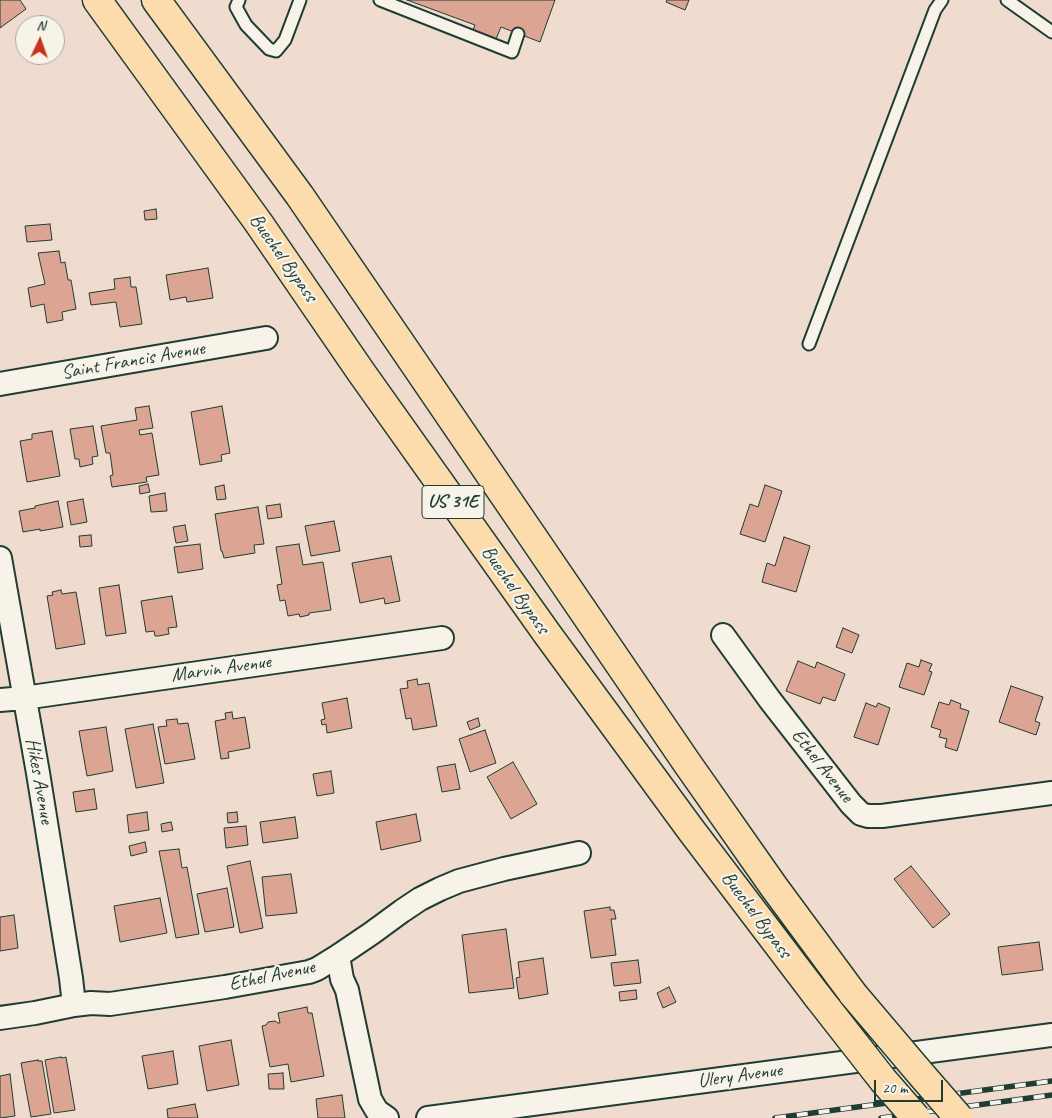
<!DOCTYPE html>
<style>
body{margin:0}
#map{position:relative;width:1052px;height:1118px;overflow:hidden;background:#efdcce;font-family:Caveat,sans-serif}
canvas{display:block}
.north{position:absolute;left:15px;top:15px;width:50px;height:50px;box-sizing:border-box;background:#f7f3e8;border:1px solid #a1aaa0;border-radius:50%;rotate:3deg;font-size:14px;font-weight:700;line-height:20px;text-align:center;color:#1f3d34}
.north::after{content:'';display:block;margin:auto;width:18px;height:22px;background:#c8321e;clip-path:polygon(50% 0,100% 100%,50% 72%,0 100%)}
.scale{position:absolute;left:874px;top:1080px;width:69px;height:22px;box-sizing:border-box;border:2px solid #1f3d34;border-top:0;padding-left:6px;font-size:15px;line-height:18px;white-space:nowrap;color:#1f3d34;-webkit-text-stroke:4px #f7f3e8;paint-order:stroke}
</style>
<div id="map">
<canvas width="1052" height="1118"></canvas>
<div class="north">N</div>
<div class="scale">20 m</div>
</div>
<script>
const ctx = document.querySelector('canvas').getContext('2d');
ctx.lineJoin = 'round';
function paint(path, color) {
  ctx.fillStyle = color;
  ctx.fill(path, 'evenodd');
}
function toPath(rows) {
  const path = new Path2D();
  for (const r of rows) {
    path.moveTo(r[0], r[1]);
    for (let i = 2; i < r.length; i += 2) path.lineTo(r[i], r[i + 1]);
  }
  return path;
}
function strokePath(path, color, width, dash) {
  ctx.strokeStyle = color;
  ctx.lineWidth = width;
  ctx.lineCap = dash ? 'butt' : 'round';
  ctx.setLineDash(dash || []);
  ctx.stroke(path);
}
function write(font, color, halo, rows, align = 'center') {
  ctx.font = font + ' Caveat,sans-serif';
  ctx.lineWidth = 4.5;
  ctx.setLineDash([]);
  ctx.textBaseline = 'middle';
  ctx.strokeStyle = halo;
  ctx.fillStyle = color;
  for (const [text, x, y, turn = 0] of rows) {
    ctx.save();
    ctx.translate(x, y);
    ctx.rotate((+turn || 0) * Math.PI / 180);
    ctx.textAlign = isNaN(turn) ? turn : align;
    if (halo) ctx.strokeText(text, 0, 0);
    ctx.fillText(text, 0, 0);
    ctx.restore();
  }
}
const building = toPath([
 [0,0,20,0,26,9,0,28,0,0],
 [407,0,555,0,540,42,501,27,496,39,473,30,475,25,407,0],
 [667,0,689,0,685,10,666,2,667,0],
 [156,209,157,219,145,220,144,211,156,209],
 [50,224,52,240,27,242,25,226,50,224],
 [59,251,61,263,65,262,68,280,71,280,76,309,62,312,63,320,47,323,44,304,31,307,28,288,45,284,38,253,59,251],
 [208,268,213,298,187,302,186,297,170,300,166,275,208,268],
 [130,277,131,287,136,287,142,324,120,327,116,302,91,305,89,293,115,289,114,279,130,277],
 [149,406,153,428,139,430,140,435,152,433,159,475,146,477,147,482,112,487,110,476,113,475,110,453,106,453,101,426,137,420,135,408,149,406],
 [222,406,230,453,221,455,222,461,200,465,191,412,222,406],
 [93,426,98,456,92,457,93,464,80,467,79,459,75,459,70,429,93,426],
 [52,431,60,476,27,482,20,441,32,439,32,434,52,431],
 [148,484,150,492,140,494,139,486,148,484],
 [224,485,226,499,217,500,215,487,224,485],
 [765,485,782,491,765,542,740,534,750,504,758,507,765,485],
 [165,493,167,511,151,512,149,496,165,493],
 [83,499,87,522,71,525,67,502,83,499],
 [58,501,63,527,40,531,40,529,23,532,19,511,35,508,35,506,58,501],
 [280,504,282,517,268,519,266,506,280,504],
 [258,507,264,544,254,545,255,553,224,558,222,551,221,551,215,514,258,507],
 [334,521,340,551,311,556,305,526,334,521],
 [185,525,188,541,176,543,173,527,185,525],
 [91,535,92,546,80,547,79,536,91,535],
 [784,537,810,546,796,592,762,582,767,563,775,566,784,537],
 [200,544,203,569,178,573,174,547,200,544],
 [299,544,303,565,323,562,331,610,309,613,309,615,300,617,299,614,288,616,285,600,280,601,277,585,282,584,276,547,299,544],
 [391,556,400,601,385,604,384,598,360,603,352,563,391,556],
 [119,585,126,633,106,636,99,588,119,585],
 [61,590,62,594,76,592,85,644,56,649,47,596,53,595,52,592,61,590],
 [172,596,177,627,168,628,169,634,158,636,155,636,154,631,146,632,141,601,172,596],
 [843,628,859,635,852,653,836,647,843,628],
 [921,660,932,664,929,671,932,672,924,695,899,687,907,663,919,667,921,660],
 [798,661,815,668,817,662,845,674,835,701,823,697,820,704,786,691,798,661],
 [417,679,418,685,429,683,437,726,413,730,411,718,406,719,400,689,408,688,407,681,417,679],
 [1011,686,1043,697,1035,721,1040,723,1036,735,999,722,1011,686],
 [347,698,352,728,327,733,326,724,322,725,321,720,325,719,322,703,347,698],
 [951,700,961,704,960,708,969,711,957,751,945,747,947,739,939,737,941,730,931,727,939,702,949,705,951,700],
 [866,703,876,707,878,703,890,708,878,745,854,737,866,703],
 [232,712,233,719,245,717,250,748,228,752,229,758,221,759,215,721,226,719,225,713,232,712],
 [478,718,480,726,470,730,467,722,478,718],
 [177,719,178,724,188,723,195,759,165,764,158,727,167,726,166,720,177,719],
 [153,724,164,783,136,788,125,729,153,724],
 [106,727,113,771,87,776,79,731,106,727],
 [485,730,496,763,470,772,459,739,485,730],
 [513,762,537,804,511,819,487,777,513,762],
 [455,764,460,789,442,792,437,767,455,764],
 [331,771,334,793,317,796,313,774,331,771],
 [94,789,97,809,76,812,73,792,94,789],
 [147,812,149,830,129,833,127,815,147,812],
 [237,812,238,822,228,823,227,813,237,812],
 [416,814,421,841,381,850,376,822,416,814],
 [295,817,298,838,263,843,260,822,295,817],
 [171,822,173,830,162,832,161,824,171,822],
 [246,826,248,845,226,848,224,828,246,826],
 [145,842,147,852,131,856,129,846,145,842],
 [179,849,182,868,187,867,199,934,176,938,159,851,179,849],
 [250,861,263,928,240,933,227,866,250,861],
 [911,866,950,914,933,928,894,879,911,866],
 [291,874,297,913,266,916,262,877,291,874],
 [227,888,234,927,205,932,197,894,227,888],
 [160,898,167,933,120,942,114,906,160,898],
 [610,907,610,910,614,910,616,919,611,919,616,955,591,958,584,911,610,907],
 [14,915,18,948,0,951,0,917,14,915],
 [506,929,514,988,469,993,462,935,506,929],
 [1039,942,1043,970,1002,975,998,947,1039,942],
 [543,958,548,994,519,999,516,978,520,977,518,962,543,958],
 [638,960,641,983,614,986,611,963,638,960],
 [669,987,676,1002,663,1008,657,993,669,987],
 [636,990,637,999,620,1001,619,992,636,990],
 [307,1007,308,1013,312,1013,324,1076,291,1082,288,1064,270,1067,262,1026,266,1025,268,1022,275,1021,278,1023,280,1023,278,1013,307,1007],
 [231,1040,239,1085,207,1091,199,1046,231,1040],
 [173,1051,178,1084,148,1089,142,1056,173,1051],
 [61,1057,62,1058,66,1057,75,1110,54,1113,45,1060,61,1057],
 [38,1060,38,1061,42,1061,51,1114,31,1117,21,1063,38,1060],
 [283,1073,284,1089,269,1089,268,1074,283,1073],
 [10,1074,15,1116,0,1118,0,1076,10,1074],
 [342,1095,345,1118,318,1118,316,1099,342,1095],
 [195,1104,198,1118,168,1118,167,1109,195,1104]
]);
const service = toPath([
 [239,0,236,7,246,25,269,49,276,51,285,40,300,0],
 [380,0,512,52,518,34],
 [1007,0,1052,32],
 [809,344,935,10,942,0]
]);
const minor = toPath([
 [0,384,266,338],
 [0,558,38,773,71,978,74,1005],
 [723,635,770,700,851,804,861,814,868,816,882,816,1052,793],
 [0,700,24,698,442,638],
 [338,956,342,979,347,990,370,1099,377,1111,387,1118],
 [0,1018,35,1013,74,1005,91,1003,110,1004,225,987,309,972,317,969,338,956,372,933,402,911,420,899,440,889,459,881,504,869,579,853],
 [428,1118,1052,1035]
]);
const primary = toPath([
 [97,0,258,222,361,372,548,635,691,830,818,997],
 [156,0,300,196,687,763,774,887,853,994]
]);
const rail = toPath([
 [775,1118,1052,1081],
 [881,1118,1052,1095]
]);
const primaryBridge = toPath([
 [853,994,920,1073,959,1118],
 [818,997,883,1080,916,1118]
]);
const shields = [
 [453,502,62]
];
const shieldNames = [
 ["US 31E",453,502]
];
const streetNames = [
 ["Buechel Bypass",283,258,55],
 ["Saint Francis Avenue",133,361,-10],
 ["Buechel Bypass",515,590,55],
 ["Marvin Avenue",221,669,-8],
 ["Ethel Avenue",822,766,52],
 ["Hikes Avenue",39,781,80],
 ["Buechel Bypass",756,915,53],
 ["Ethel Avenue",272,976,-12],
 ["Ulery Avenue",740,1076,-8]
];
paint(building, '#dca593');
strokePath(building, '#1f3d34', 1);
strokePath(service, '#1f3d34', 15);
strokePath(minor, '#1f3d34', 26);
strokePath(primary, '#1f3d34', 31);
strokePath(service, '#f7f3e8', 11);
strokePath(minor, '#f7f3e8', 22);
strokePath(primary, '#fcdcac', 28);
strokePath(rail, '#1f3d34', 5.5);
strokePath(rail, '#f7f3e8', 4, [11]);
strokePath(primaryBridge, '#1f3d34', 31, []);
strokePath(primaryBridge, '#fcdcac', 28);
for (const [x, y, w] of shields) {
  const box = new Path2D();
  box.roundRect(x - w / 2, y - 16.5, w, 33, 4);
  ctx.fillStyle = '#f7f3e8';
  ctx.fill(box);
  strokePath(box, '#1f3d34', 1);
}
write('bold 19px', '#1f3d34', null, shieldNames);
write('20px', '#1f3d34', '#f7f3e8', streetNames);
</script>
